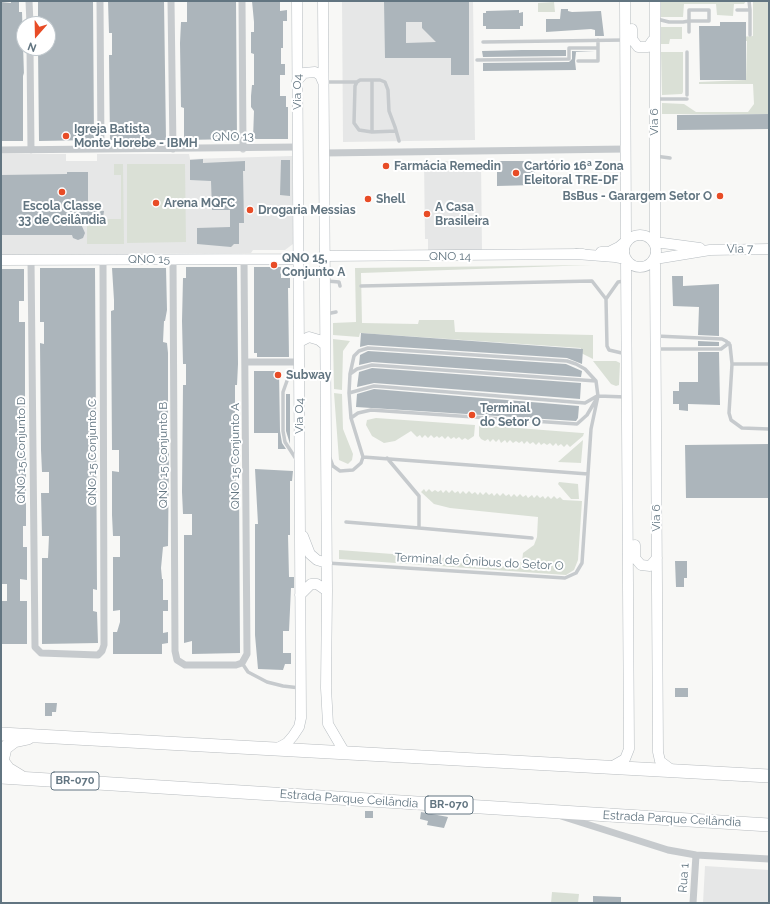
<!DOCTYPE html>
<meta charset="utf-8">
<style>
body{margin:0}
#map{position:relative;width:770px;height:904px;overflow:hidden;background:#f8f8f6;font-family:Raleway,sans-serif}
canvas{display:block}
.frame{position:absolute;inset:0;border:2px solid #627581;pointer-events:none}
.north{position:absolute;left:16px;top:16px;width:40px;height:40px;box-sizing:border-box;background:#fff;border:1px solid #c0c8cd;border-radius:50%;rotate:200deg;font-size:11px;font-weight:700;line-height:16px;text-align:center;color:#627581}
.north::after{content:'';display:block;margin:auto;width:14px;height:18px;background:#e84c26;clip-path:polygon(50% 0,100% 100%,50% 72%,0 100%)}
</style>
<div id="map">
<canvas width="770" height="904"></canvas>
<div class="frame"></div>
<div class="north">N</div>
</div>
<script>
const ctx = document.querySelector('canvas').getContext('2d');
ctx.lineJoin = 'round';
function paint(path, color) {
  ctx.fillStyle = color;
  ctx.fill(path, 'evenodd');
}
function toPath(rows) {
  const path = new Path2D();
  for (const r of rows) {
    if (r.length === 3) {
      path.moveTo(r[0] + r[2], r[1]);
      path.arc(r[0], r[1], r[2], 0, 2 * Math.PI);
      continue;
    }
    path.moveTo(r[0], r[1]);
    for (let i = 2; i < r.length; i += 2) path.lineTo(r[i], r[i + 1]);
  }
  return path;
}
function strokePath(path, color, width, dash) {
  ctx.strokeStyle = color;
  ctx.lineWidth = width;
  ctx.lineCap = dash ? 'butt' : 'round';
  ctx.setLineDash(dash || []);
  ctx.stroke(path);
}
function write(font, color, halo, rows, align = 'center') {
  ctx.font = font + ' Raleway,sans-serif';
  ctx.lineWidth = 4;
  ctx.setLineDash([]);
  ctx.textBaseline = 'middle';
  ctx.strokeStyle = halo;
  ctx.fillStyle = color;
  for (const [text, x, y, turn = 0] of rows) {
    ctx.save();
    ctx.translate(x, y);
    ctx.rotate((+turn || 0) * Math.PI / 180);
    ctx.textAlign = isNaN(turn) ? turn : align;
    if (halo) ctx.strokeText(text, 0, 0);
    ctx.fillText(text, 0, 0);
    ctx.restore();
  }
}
const built = toPath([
 [342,1,473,1,475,140,343,142],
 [1,154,66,154,66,161,97,161,97,154,189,154,190,159,292,156,293,244,285,250,253,250,251,253,1,255],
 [424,161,481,161,482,250,428,250,428,239,425,239],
 [705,866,769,870,769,903,703,903]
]);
const green = toPath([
 [661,1,746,1,744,4,734,4,733,16,717,15,716,4,684,4,683,17,661,17],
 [753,1,769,1,769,114,662,114,662,103,684,104,696,112,748,112,754,104,753,84,699,84,699,82,746,80,747,41,740,41,740,37,753,36],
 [554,2,555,12,538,12,538,3],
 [661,27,682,27,682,39,670,39,669,44,661,44],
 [661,52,683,52,683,92,682,94,662,95],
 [114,164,123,164,124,244,87,244,87,219,121,219,121,175,114,175],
 [127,164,185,164,186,242,127,243],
 [592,265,361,273,362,323,418,324,419,320,454,320,455,332,593,335,593,359,581,353,581,348,360,333,359,337,333,335,333,323,356,322,355,268],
 [333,339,350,341,343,351,342,390,334,389],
 [593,361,616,361,620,363,619,385,616,386,611,384],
 [334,393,342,394,343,429,353,454,352,460,348,464,339,460],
 [376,418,475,425,474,436,468,440,465,438,462,440,459,437,456,439,454,437,451,439,448,436,445,439,442,436,439,438,437,436,434,438,431,435,428,438,425,435,422,438,420,435,417,437,411,431,395,441,384,443,372,436,366,425,367,420],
 [479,425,582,433,584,433,583,436,570,447,567,444,564,447,561,444,558,446,556,443,553,446,550,443,547,445,544,443,541,445,539,442,536,445,533,442,530,444,527,441,524,444,522,441,519,443,516,441,513,443,510,440,507,443,505,440,501,443,499,439,496,442,493,439,490,442,488,439,485,441,481,439,479,436],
 [583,440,581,463,558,462,559,461],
 [559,482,578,484,579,499,571,499,558,484],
 [424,489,426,492,429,489,432,492,435,490,438,492,441,490,443,493,446,490,449,493,452,490,455,493,458,491,460,494,463,491,466,494,469,491,472,494,475,492,478,495,480,492,483,495,486,492,489,495,492,493,494,496,497,493,500,496,503,493,506,496,509,494,511,497,514,494,517,497,520,494,523,497,526,495,528,498,532,495,534,498,537,495,540,498,543,496,545,499,548,496,551,499,554,496,557,499,560,497,563,500,582,501,578,560,574,570,566,575,339,559,339,550,513,563,522,562,523,553,534,545,537,537,538,517,450,508,434,504,421,492],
 [552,892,579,894,578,903,551,903]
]);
const building = toPath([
 [11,1,19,1,19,12,22,12,24,76,23,73,23,141,1,141,1,2,11,3],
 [38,1,93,1,94,140,39,141,38,48,48,48,48,24,38,24],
 [108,1,164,1,166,140,110,140,109,55,112,55,112,33,109,33],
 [187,1,236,1,237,139,184,140,184,108,181,107,180,43,181,22,187,22],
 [252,1,280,1,280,11,287,10,287,21,283,21,283,48,281,48,281,64,285,64,285,75,280,75,280,96,286,96,286,107,288,107,288,139,253,139,254,111,251,107,251,96,252,85,254,85,254,54,251,53,251,32,254,32,254,22],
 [384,1,469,1,469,75,451,75,451,58,385,58],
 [406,22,422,22,422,28,436,42,406,43],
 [561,9,568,9,568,11,572,12,601,11,604,36,595,36,595,30,591,29,546,32,546,19,560,19],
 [519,10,519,13,523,12,523,26,520,26,520,29,486,29,486,26,483,26,483,13,486,13,486,11],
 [720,22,746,22,746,80,700,80,699,26,720,26],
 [522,50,566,50,566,56,483,57,482,51],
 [572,51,595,52,576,52,575,61,576,70,483,71,483,63,569,62,572,59],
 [769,114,769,129,677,130,677,115],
 [203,159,203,163,245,161,245,171,243,171,244,223,239,223,239,244,234,244,231,247,197,244,197,228,230,227,230,210,212,210,211,181,190,180,190,160],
 [281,160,290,160,290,196,280,195],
 [497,161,535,161,535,185,497,186],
 [67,172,88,172,88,210,104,211,103,218,88,218,88,224,81,224,85,233,83,238,78,240,73,238,72,235,1,235,1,175,67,174],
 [186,267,237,267,238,364,237,385,235,385,235,417,238,417,239,428,238,460,236,460,236,482,239,482,240,653,192,654,192,641,184,643,184,535,192,535,192,514,183,514,182,492,183,385,186,385,186,364,183,364,182,321,183,278,186,278],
 [254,267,281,267,281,278,290,278,290,288,288,288,289,357,257,357,257,353,254,353],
 [40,268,95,268,97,590,93,589,93,611,97,612,98,643,42,644,42,558,48,558,49,536,42,536,41,493,49,493,49,472,42,472,41,450,40,343,44,344,44,322,40,322],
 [112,268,166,268,167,310,165,321,164,321,163,342,167,343,168,353,168,417,164,417,165,450,169,450,168,546,163,547,161,568,162,579,163,579,163,600,168,600,168,611,163,611,163,633,168,632,168,643,162,644,162,654,113,654,113,632,117,632,120,622,120,610,113,611,113,557,120,557,120,536,113,536,112,515,112,471,119,472,119,450,112,450,111,311,114,310,114,300],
 [1,269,24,269,24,301,19,301,19,322,25,322,25,408,23,408,23,429,26,429,26,526,23,526,23,547,27,547,27,580,20,579,20,601,27,601,27,644,1,644,1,601,7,601,7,584,1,584],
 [672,276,683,276,683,286,719,284,719,336,698,335,699,307,673,306],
 [361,333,583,349,582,364,567,358,368,345,360,347],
 [698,341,719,342,719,346,698,346],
 [368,351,566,364,582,371,581,377,372,362,359,365,360,355],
 [698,352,719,352,720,405,688,404,688,411,679,410,679,404,673,404,673,391,679,391,679,382,698,382],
 [372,368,581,383,580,399,374,383,357,387,359,372],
 [254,371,279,371,280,431,282,443,286,449,278,449,278,433,254,433],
 [374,389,579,406,578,418,576,421,356,407,357,394],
 [286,394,290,394,290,444,286,431],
 [769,444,769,498,686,498,685,445],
 [255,469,293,471,292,481,290,481,290,535,288,535,289,577,294,577,294,588,291,588,289,631,283,631,283,653,291,653,291,664,285,664,283,670,258,669,255,635,255,524,258,524],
 [675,561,687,561,687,578,684,578,684,587,676,587],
 [675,688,688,688,688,697,675,697],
 [45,703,57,703,56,712,52,712,52,716,45,716],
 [365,811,373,811,373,818,365,818],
 [421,812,448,817,444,828,427,825,428,821,420,819],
 [593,896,621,897,621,903,593,903]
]);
const service = toPath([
 [737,10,750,10,749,1],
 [750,10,750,35],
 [657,19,669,22,683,22,689,21,709,21,709,10,689,10,689,32],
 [483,42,625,40],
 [687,52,687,95],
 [477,60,569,59,569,48,598,48],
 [578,61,598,61,598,40],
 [324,82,357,82],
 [655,99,687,99],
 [396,131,372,132,359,130,354,123,355,86,357,82,360,80,380,80,385,82,388,90,389,111,395,127,399,141],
 [372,132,372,80],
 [655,156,670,158],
 [327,281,339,282,340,286],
 [624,281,618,282,606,299,607,346,609,350,626,354],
 [361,286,592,281,606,299],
 [326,314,336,312],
 [656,336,722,339,726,341,730,345,732,364,729,413,731,420,742,428,769,429],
 [656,349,721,349,729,343],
 [732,364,769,364],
 [350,374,357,369,372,365,596,381],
 [349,393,374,386,585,403,597,396],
 [351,418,358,413,371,410,577,424,587,415,597,398],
 [363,457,588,474],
 [330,458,333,466,340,471,353,470,361,463,363,457,351,418,349,393,350,374,354,356,359,351,368,348,567,361,576,364,585,369,596,381,598,396,626,397],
 [296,459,285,442,283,431,283,392,288,378,297,369],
 [346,522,419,528,419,496,387,458],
 [419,528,532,538],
 [327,563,565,578,576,573,582,563,591,429,598,396],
 [242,663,248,672,267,682,283,686,300,688]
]);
const minor = toPath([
 [29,1,30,24],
 [100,1,101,149],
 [171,1,173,149],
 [242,1,243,149],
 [30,48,31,150],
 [1,150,297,147],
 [324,153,626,149],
 [173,259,175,651,177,660,185,665,236,665,242,663,247,654,244,258],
 [31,260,35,647,41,653,98,655,102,651,104,645,103,259],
 [245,362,299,362],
 [561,816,668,850,696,855,769,859],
 [693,903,696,855]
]);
const secondary = toPath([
 [323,1,327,591,326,688,328,724,345,753],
 [655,1,655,242,700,248],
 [632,29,632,39,638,47,648,47,653,40],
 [297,81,304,73,315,72,320,75,323,82],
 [640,251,16],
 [601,252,609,252,619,247,626,241,625,1],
 [576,254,615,257,626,259,629,749,625,759,611,767],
 [325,256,583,254],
 [1,260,298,259],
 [299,342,309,337,319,340,325,345],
 [303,536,310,554,317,560,327,563],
 [635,545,635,558,641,565,650,566,657,558],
 [300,595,311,584,317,584,327,591],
 [276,749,287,743,293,736,299,727,301,718,297,1],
 [673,771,660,761,658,752,655,259,710,250,769,249]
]);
const motorway = toPath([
 [1,734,769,776],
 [1,777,769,825],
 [21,777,8,769,2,761,5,748,14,741,28,738]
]);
const markers = [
 [66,136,4,"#e84c26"],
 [386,166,4,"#e84c26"],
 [516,173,4,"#e84c26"],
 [62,192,4,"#e84c26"],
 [720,196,4,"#e84c26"],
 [368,199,4,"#e84c26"],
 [156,203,4,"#e84c26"],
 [250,210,4,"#e84c26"],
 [427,214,4,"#e84c26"],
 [274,265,4,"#e84c26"],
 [278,375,4,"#e84c26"],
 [472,415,4,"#e84c26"]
];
const shields = [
 [75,781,48],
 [449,805,48]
];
const shieldNames = [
 ["BR-070",75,781],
 ["BR-070",449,805]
];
const streetNames = [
 ["Via O4",297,92,-90],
 ["Via 6",654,122,-90],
 ["QNO 13",233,137,-1],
 ["Via 7",740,249,-1],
 ["QNO 14",450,256],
 ["QNO 15",149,259],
 ["Via O4",299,416,-90],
 ["QNO 15 Conjunto D",21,450,-90],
 ["QNO 15 Conjunto C",92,452,-90],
 ["QNO 15 Conjunto B",163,455,-90],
 ["QNO 15 Conjunto A",235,456,-90],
 ["Via 6",656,518,-90],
 ["Terminal de Ônibus do Setor O",479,562,3],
 ["Estrada Parque Ceilândia",349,799,4],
 ["Estrada Parque Ceilândia",672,819,3],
 ["Rua 1",684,878,-86]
];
const poiNames = [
 ["Igreja Batista",74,129],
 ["Monte Horebe - IBMH",74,143],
 ["Farmácia Remedin",394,166],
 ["Cartório 16ª Zona",524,166],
 ["Eleitoral TRE-DF",524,180],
 ["BsBus - Garargem Setor O",712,196,"right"],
 ["Shell",376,199],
 ["Arena MQFC",164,203],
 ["Escola Classe",62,206,"center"],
 ["33 de Ceilândia",62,220,"center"],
 ["A Casa",435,207],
 ["Brasileira",435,221],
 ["Drogaria Messias",258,210],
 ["QNO 15,",282,258],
 ["Conjunto A",282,272],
 ["Subway",286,375],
 ["Terminal",480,408],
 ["do Setor O",480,422]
];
paint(built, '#e6e7e7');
paint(green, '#dae0d6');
paint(building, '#acb5bb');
strokePath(secondary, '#b6bcc0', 11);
strokePath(motorway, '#b8bcbf', 14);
strokePath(service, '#c6cacd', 3.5);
strokePath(minor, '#c6cacd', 7);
strokePath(secondary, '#fff', 10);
strokePath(motorway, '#fff', 13);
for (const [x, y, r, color] of markers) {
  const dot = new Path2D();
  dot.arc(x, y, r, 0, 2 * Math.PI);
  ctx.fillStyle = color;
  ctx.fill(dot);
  strokePath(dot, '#fff', 1.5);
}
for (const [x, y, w] of shields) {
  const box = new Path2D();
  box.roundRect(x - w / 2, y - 9, w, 18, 3);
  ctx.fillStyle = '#fff';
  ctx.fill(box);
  strokePath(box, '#627581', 1);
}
write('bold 11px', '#627581', null, shieldNames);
write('12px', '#627581', '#fff', streetNames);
write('bold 12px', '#627581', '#fff', poiNames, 'left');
</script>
